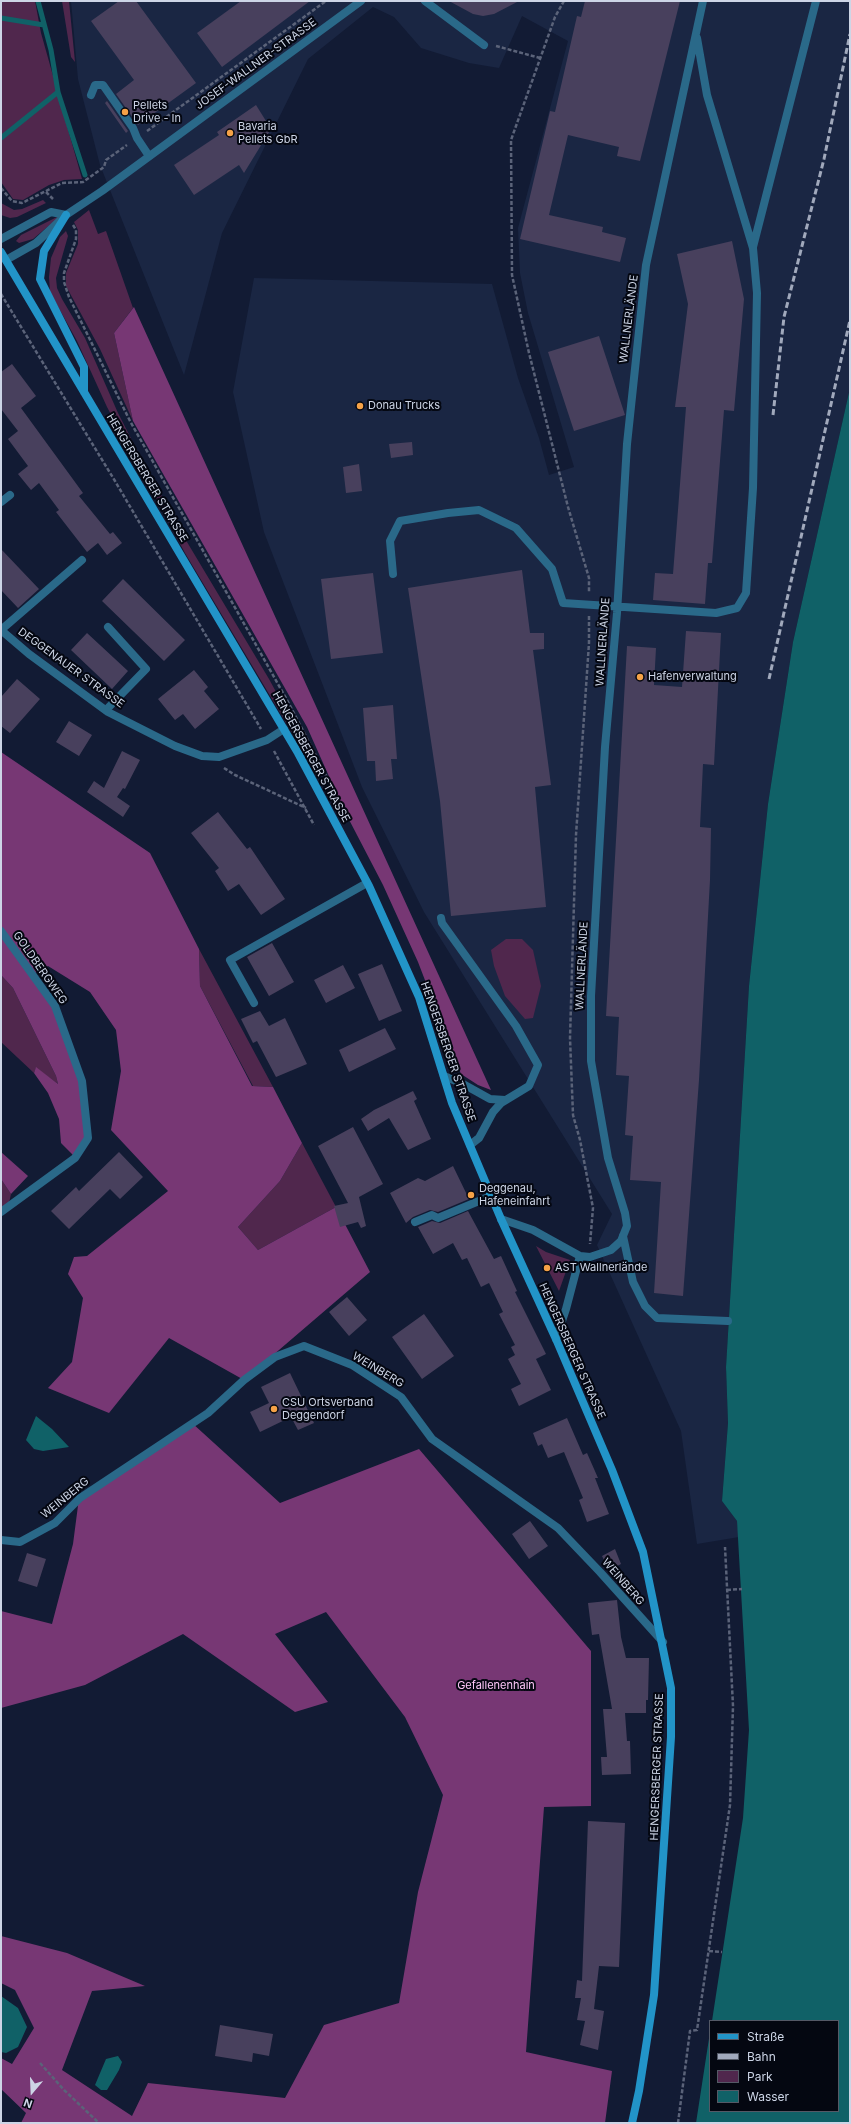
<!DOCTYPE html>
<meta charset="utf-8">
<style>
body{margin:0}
#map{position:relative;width:851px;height:2124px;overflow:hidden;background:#121b34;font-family:Inter,sans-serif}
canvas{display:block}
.frame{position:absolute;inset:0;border:2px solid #cdd5e6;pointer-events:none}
.legend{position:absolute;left:709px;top:2020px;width:130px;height:92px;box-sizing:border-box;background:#040711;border:1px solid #545966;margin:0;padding:5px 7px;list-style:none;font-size:12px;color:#cdd5e6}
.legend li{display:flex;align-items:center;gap:8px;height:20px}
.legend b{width:20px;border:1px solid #545966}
.north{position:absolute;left:12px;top:2072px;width:40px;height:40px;-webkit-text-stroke:3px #040711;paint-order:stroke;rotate:199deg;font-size:11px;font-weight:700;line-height:16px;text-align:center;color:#cdd5e6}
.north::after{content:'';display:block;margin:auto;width:14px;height:18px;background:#cdd5e6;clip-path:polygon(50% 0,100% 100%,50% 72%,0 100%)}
</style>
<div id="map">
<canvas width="851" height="2124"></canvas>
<div class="frame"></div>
<ul class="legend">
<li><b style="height:5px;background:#2294c8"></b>Straße</li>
<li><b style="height:5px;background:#a1a9bc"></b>Bahn</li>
<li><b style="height:11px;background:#50274d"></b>Park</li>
<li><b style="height:11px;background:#106167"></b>Wasser</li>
</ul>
<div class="north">N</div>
</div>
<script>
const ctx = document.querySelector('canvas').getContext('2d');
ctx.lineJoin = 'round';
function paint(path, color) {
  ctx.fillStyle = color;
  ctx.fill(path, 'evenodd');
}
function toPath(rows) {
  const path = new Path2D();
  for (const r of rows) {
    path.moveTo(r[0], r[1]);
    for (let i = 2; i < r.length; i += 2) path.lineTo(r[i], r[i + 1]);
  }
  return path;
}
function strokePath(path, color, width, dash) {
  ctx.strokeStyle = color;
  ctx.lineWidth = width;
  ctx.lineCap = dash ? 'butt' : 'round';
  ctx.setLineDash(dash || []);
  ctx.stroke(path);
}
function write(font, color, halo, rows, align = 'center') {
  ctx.font = font + ' Inter,sans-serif';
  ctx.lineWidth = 4;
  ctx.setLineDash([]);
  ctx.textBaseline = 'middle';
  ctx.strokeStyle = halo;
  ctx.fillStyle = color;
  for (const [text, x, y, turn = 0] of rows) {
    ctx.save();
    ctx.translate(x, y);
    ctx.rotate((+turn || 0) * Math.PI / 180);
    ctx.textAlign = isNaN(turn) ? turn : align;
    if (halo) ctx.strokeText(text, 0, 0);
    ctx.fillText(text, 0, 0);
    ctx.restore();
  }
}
const built = toPath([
 [71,1,850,1,850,388,793,642,768,804,749,986,726,1367,728,1423,722,1501,737,1521,739,1537,697,1544,681,1431,597,1245,612,1214,424,912,362,787,264,532,233,392,254,278,492,284,518,378,539,438,549,475,574,467,528,313,520,273,518,228,568,41,522,16,499,68,469,63,421,48,394,17,373,7,308,59,222,233,184,375,100,165,78,79]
]);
const green = toPath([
 [1,1,35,1,41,33,82,179,64,180,49,185,23,200,13,199,1,182],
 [62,1,69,1,75,62,71,57],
 [43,200,46,203,17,217,10,218,1,215,1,203,14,210,22,209],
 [89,210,98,234,106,231,133,308,114,333,133,421,100,349,66,286,66,273,78,244,78,230,74,222],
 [57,217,58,218,33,239,19,243,16,241,21,235],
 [66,231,68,236,56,278,57,288,62,299,85,338,118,413,140,456,187,542,269,679,293,723,305,750,303,751,185,553,107,407,77,341,50,292,49,277,51,258,60,237],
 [506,939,522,939,533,950,541,986,533,1018,525,1019,505,996,494,966,491,950],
 [199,949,273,1087,253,1086,200,986],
 [1,975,13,988,56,1076,58,1084,36,1068,34,1073,1,1042],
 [302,1143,336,1207,258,1250,238,1227,280,1181],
 [1,1179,11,1194,9,1203,1,1210],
 [536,1246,546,1252,570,1260,559,1291]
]);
const forest = toPath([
 [134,307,491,1090,478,1085,461,1074,418,962,383,885,344,810,307,727,133,421,114,333],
 [1,752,150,853,199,949,200,986,252,1086,273,1087,302,1143,280,1181,238,1227,258,1250,336,1207,370,1272,244,1380,169,1338,109,1413,48,1388,72,1362,83,1298,68,1274,74,1257,87,1256,168,1191,111,1130,121,1071,116,1030,90,992,48,966,31,975,53,1006,80,1082,88,1138,73,1155,61,1143,59,1119,48,1093,34,1073,36,1067,58,1084,56,1076,13,988,1,975],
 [1,1152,28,1176,11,1194,1,1179],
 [192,1423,280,1503,419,1449,591,1651,591,1806,544,1807,526,2052,612,2071,605,2123,21,2123,26,2113,1,2089,1,2058,12,2064,34,2028,15,1990,1,1983,1,1936,67,1953,145,1986,92,1991,62,2070,132,2116,148,2083,285,2098,324,2025,399,2003,418,1892,443,1795,405,1717,326,1612,275,1634,328,1702,295,1712,183,1634,85,1685,1,1708,1,1611,52,1624,73,1544,79,1498]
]);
const water = toPath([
 [850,388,850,2123,696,2123,710,2032,710,2111,838,2111,838,2021,712,2021,743,1818,749,1730,737,1521,722,1501,728,1423,726,1367,749,986,768,804,793,642],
 [36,1416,52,1429,69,1447,43,1451,34,1449,26,1440],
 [1,1996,18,2008,27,2027,18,2047,6,2053,1,2052],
 [118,2056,122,2062,119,2070,107,2090,101,2090,95,2085,106,2059]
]);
const stream = toPath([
 [38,1,51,50,58,92,85,175],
 [1,18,44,25],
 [1,138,58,92]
]);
const building = toPath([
 [119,1,136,1,196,83,138,125,116,94,134,80,91,21],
 [241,1,310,1,222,67,197,33],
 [449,1,519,1,494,14,483,16,473,14],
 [585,1,680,1,640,161,617,156,619,147,568,135,549,215,603,227,602,232,626,238,620,262,520,239,550,111,555,112,577,16,581,17],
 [107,101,128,131,126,133,105,103],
 [256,105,271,129,244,173,239,165,194,195,174,165,219,135,217,132],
 [732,241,744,299,734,411,724,410,712,563,708,563,705,604,653,600,655,573,673,574,686,407,675,407,688,304,677,254],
 [599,336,625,415,574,431,548,352],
 [12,364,36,396,21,408,83,493,79,496,110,534,113,532,122,543,107,555,98,543,87,552,56,512,59,510,39,483,31,490,18,474,28,466,8,439,18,431,1,409,1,372],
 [412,442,413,455,391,458,389,444],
 [359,464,362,491,346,493,343,467],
 [1,549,39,589,18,608,1,590],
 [522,570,530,633,544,633,544,649,533,650,551,785,535,787,546,907,451,916,440,801,408,588],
 [373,573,383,653,331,659,321,579],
 [123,579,185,640,164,661,102,601],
 [686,631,721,633,714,765,703,764,700,827,711,828,710,880,699,1080,683,1296,654,1293,661,1182,630,1180,633,1136,625,1135,629,1076,616,1075,619,1017,606,1016,627,646,656,648,654,685,682,687],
 [87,633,128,671,112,689,71,650],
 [194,670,208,687,204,691,219,709,195,729,183,714,175,720,158,699],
 [17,679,40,699,10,733,1,726,1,697],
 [393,705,397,759,391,759,393,779,376,781,375,761,367,761,363,708],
 [69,721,92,735,79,756,56,742],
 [122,751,140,760,125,789,123,788,117,797,130,806,123,817,87,792,94,781,104,788],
 [218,812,247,849,250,847,285,899,261,915,239,884,228,891,215,871,219,868,191,833],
 [272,943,294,982,269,996,247,957],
 [382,964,402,1011,379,1021,358,974],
 [343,965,355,988,326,1003,314,980],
 [260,1011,269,1026,285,1018,307,1064,276,1077,257,1041,253,1043,241,1019],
 [385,1028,396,1049,349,1072,339,1050],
 [413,1091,417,1099,414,1101,431,1139,408,1150,389,1118,368,1131,361,1119,374,1110],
 [353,1127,383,1184,359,1197,366,1226,361,1228,358,1222,340,1227,334,1206,348,1203,318,1146],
 [119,1152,143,1177,120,1199,110,1189,69,1229,51,1211,76,1187,79,1191],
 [453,1166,469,1199,438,1212,430,1210,413,1217,406,1223,390,1193,418,1178,425,1181],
 [468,1211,494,1259,501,1256,517,1291,515,1292,546,1354,536,1359,551,1390,519,1406,511,1389,521,1384,508,1359,515,1355,511,1347,515,1345,499,1314,503,1312,489,1283,481,1287,467,1258,462,1260,453,1243,433,1254,418,1227,432,1221,440,1223],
 [347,1297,367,1320,349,1336,329,1312],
 [424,1314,454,1356,422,1379,392,1337],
 [290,1373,314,1423,298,1430,291,1417,260,1432,250,1412,269,1403,261,1387],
 [567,1418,583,1455,587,1453,598,1478,595,1478,609,1514,587,1522,579,1500,583,1498,564,1452,548,1458,542,1444,538,1446,533,1433],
 [530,1521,548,1546,529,1559,512,1534],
 [615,1549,621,1564,609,1570,602,1556],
 [27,1553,46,1559,37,1587,18,1581],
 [617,1600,621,1637,626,1658,649,1658,648,1700,646,1700,646,1713,625,1713,627,1741,630,1741,631,1774,602,1775,601,1757,607,1757,603,1709,612,1709,599,1634,592,1635,588,1603],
 [588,1821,625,1823,619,1967,599,1966,594,2009,604,2011,598,2050,580,2045,585,2021,577,2020,581,1998,575,1998,577,1980,582,1981],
 [220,2025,273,2034,269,2056,253,2053,252,2062,215,2056]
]);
const path = toPath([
 [564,1,555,17,511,140,512,275,529,353,568,507,589,578,589,593],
 [496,46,540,58],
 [147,131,326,1],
 [1,188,12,201,22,203,62,183,83,182,104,167,106,160,127,145],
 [46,192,53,199],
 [73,225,76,230,76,239,64,273,64,282,69,297,130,421,287,700,326,775,326,777],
 [1,294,115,481,261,729],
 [589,616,589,643,576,835,570,1038,573,1115,580,1140,593,1208,590,1244],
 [274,751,314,825],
 [224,768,235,775,306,808],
 [727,1590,742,1589],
 [709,1951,722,1952],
 [40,2063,64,2090,99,2123],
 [678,2123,690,2031,697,2030,730,1805,733,1706,725,1547]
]);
const lane = toPath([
 [425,1,484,45],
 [91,95,95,85,103,85,133,128,137,138,149,156],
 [753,247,816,1],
 [1,502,10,495],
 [393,574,390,541,400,521,448,513,479,510,516,528,552,569,563,603,716,613,737,608,746,593,753,488,757,293,753,248,707,95,697,38],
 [1,630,82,560],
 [106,710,146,669,108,627],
 [441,918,442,923,516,1026,538,1065,529,1086,501,1103,493,1112,479,1138,470,1145],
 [254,1003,230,960,367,883],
 [444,1076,463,1084,490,1099,505,1100],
 [501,1219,533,1230,580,1256,590,1257,611,1250,621,1241,627,1226,625,1213,608,1158,591,1061,591,996,605,747,617,613,627,444,646,265,703,1],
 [415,1222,432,1215,438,1218,491,1196],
 [623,1236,633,1282,645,1306,657,1318,728,1321],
 [556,1339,566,1309,580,1256]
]);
const street = toPath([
 [1,239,51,212,66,215],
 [6,260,36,243,66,215,102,191,361,1],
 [1,630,29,654,108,712,175,746,202,756,219,757,267,740,284,729],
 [1,931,55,1006,82,1081,88,1138,75,1158,1,1212],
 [1,1540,20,1542,55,1523,80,1498,208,1413,244,1380,275,1357,304,1346,352,1365,401,1397,432,1439,558,1528,600,1572,663,1642]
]);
const secondary = toPath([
 [66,215,44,251,40,279,84,367,84,392],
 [1,252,298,753,369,886,419,997,452,1103,501,1219,556,1339,612,1470,643,1552,671,1688,671,1737,654,1995,639,2091,632,2123]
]);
const rail = toPath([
 [773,415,784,317,824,159,850,34],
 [769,679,850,320]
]);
const markers = [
 [125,112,4,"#f6a247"],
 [230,133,4,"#f6a247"],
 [360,406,4,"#f6a247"],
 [640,677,4,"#f6a247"],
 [471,1195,4,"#f6a247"],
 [547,1268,4,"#f6a247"],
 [274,1409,4,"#f6a247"]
];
const streetNames = [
 ["JOSEF-WALLNER-STRASSE",256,64,-36],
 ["WALLNERLÄNDE",629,319,-83],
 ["HENGERSBERGER STRASSE",147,478,59],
 ["WALLNERLÄNDE",603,642,-86],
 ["DEGGENAUER STRASSE",71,668,36],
 ["HENGERSBERGER STRASSE",311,757,61],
 ["WALLNERLÄNDE",582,966,-87],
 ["GOLDBERGWEG",40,968,55],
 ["HENGERSBERGER STRASSE",448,1052,71],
 ["HENGERSBERGER STRASSE",572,1351,66],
 ["WEINBERG",378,1370,31],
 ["WEINBERG",65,1498,-39],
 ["WEINBERG",623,1582,49],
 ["HENGERSBERGER STRASSE",657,1767,-88]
];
const poiNames = [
 ["Pellets",133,106],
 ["Drive - In",133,119],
 ["Bavaria",238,127],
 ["Pellets GbR",238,140],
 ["Donau Trucks",368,406],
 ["Hafenverwaltung",648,677],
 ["Deggenau,",479,1189],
 ["Hafeneinfahrt",479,1202],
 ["AST Wallnerlände",555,1268],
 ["CSU Ortsverband",282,1403],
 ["Deggendorf",282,1416]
];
const parkNames = [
 ["Gefallenenhain",496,1686]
];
paint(built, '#1a2643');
paint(green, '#50274d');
paint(forest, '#773774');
paint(water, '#106167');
strokePath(stream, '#106167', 5);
paint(building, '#48405d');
strokePath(path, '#5b6379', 2.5, [4, 2]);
strokePath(lane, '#2a6989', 8);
strokePath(street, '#2a6989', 8);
strokePath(secondary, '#2294c8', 8);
strokePath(rail, '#a1a9bc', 3, [6, 3]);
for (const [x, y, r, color] of markers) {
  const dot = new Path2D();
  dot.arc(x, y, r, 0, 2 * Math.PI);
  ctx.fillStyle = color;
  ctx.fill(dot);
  strokePath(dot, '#040711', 1.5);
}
write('11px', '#cdd5e6', '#040711', streetNames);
write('11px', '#cdd5e6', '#040711', poiNames, 'left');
write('11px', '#fec7f9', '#040711', parkNames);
</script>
